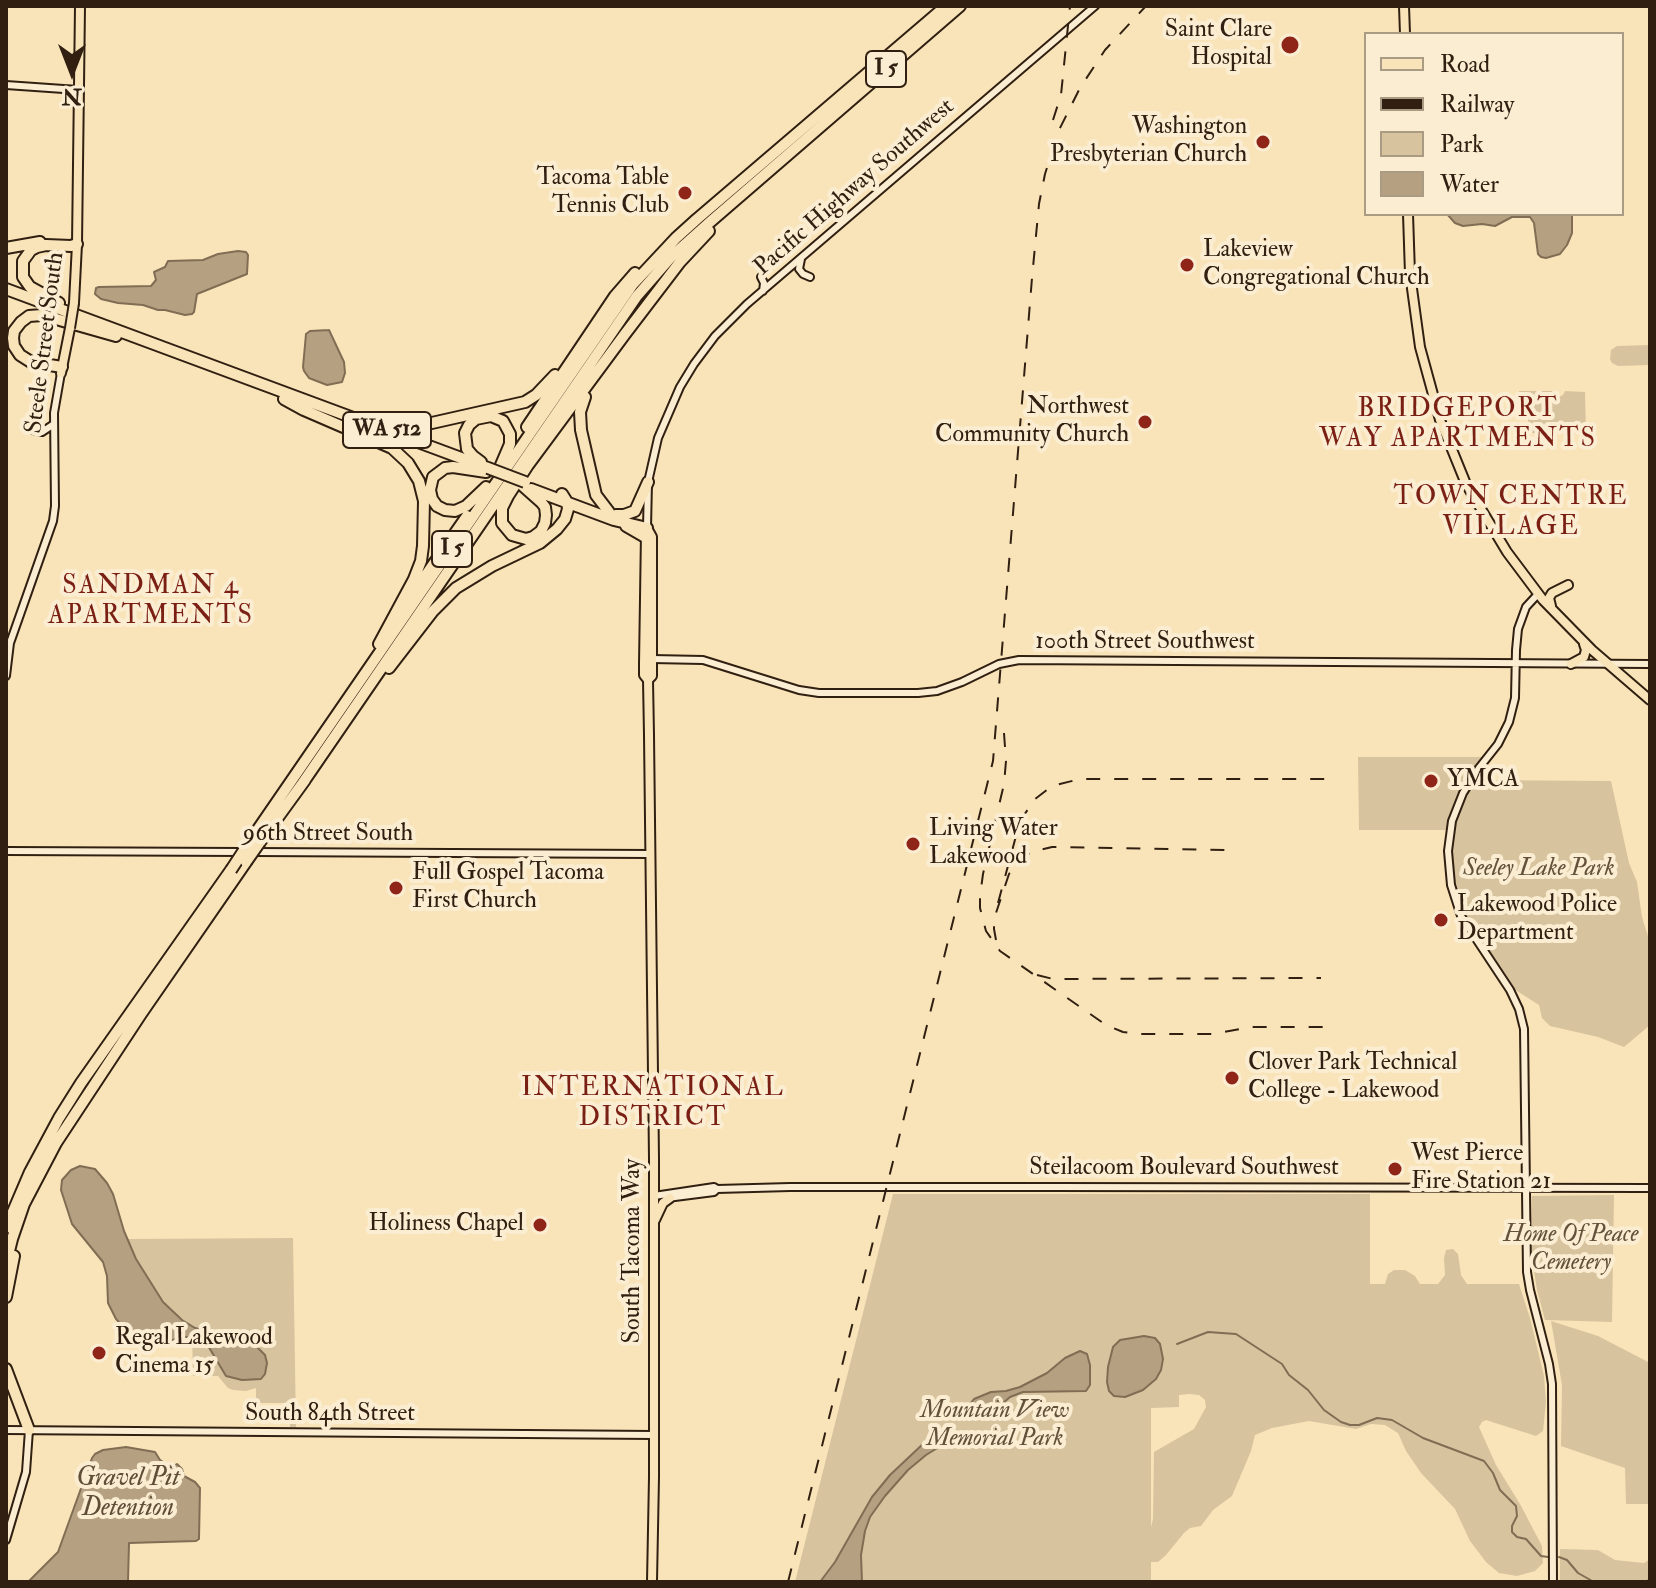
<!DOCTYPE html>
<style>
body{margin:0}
#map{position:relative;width:1656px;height:1588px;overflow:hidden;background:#f9e4ba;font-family:"IM FELL Double Pica",serif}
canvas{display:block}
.frame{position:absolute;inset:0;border:8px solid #312011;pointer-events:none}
.legend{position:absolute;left:1364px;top:32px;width:260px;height:184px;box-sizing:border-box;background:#fbedd2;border:2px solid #aa9b85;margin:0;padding:10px 14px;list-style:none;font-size:24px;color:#312011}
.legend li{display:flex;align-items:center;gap:16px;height:40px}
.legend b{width:40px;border:2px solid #aa9b85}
.north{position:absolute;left:32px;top:32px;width:80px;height:80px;-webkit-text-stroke:6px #fbedd2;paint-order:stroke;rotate:180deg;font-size:22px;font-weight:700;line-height:32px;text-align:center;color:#312011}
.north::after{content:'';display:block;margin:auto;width:28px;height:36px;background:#312011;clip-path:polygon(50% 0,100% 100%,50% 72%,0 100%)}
</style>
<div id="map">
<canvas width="1656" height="1588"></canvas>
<div class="frame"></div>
<ul class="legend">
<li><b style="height:10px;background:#f9e4ba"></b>Road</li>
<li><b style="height:10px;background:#312011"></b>Railway</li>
<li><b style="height:22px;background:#d7c39d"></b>Park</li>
<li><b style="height:22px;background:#b5a181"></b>Water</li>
</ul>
<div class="north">N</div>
</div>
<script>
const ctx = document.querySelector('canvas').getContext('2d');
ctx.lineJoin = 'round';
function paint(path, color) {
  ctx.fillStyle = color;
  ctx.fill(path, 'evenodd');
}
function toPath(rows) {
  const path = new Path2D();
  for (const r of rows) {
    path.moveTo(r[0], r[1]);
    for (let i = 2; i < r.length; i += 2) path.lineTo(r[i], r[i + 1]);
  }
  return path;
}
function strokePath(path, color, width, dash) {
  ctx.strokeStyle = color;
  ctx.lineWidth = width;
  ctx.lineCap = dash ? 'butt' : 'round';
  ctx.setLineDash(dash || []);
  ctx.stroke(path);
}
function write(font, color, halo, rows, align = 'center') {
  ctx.font = font + ' "IM FELL Double Pica",serif';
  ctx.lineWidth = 8;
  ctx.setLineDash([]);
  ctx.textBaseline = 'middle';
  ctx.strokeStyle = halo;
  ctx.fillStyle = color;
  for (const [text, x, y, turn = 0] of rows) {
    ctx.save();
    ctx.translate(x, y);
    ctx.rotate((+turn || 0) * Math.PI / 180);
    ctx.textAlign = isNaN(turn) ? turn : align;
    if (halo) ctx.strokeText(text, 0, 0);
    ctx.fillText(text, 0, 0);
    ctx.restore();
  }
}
const green = toPath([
 [1650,345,1650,365,1618,366,1612,363,1610,359,1611,350,1617,346],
 [1519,391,1552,391,1554,396,1559,397,1563,395,1565,391,1585,392,1586,434,1532,433],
 [1358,757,1483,757,1472,769,1459,790,1451,810,1446,830,1359,830],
 [1470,780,1611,781,1629,863,1637,882,1642,917,1650,943,1650,1025,1624,1047,1598,1037,1550,1026,1542,1018,1539,1005,1506,984,1470,931,1451,885,1451,828],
 [893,1194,1370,1194,1370,1284,1385,1284,1388,1274,1394,1270,1405,1270,1415,1276,1420,1284,1438,1284,1445,1275,1444,1258,1446,1250,1453,1249,1458,1254,1461,1275,1467,1284,1519,1284,1530,1318,1544,1376,1546,1402,1543,1431,1536,1436,1486,1420,1482,1422,1479,1427,1496,1465,1520,1504,1542,1546,1543,1563,1535,1571,1517,1576,1499,1573,1486,1562,1470,1541,1455,1509,1421,1473,1406,1451,1398,1433,1385,1425,1371,1424,1356,1429,1309,1421,1272,1428,1255,1435,1251,1451,1232,1496,1213,1510,1201,1526,1190,1528,1184,1533,1166,1555,1158,1562,1151,1562,1151,1582,795,1582],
 [1189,1394,1199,1395,1205,1400,1206,1407,1194,1429,1154,1452,1153,1519,1151,1527,1151,1408,1179,1407,1179,1395],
 [1614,1195,1612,1322,1545,1320,1537,1290,1531,1252,1532,1196],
 [293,1238,296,1428,290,1427,290,1403,256,1403,256,1388,246,1391,233,1390,228,1388,218,1376,193,1376,192,1327,182,1320,163,1302,136,1259,128,1239],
 [1551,1321,1598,1336,1650,1363,1650,1504,1626,1504,1625,1468,1561,1446,1562,1385],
 [1560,1549,1598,1550,1615,1560,1644,1563,1650,1559,1650,1582,1560,1582]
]);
const water = toPath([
 [1447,214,1572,214,1572,233,1567,245,1560,254,1546,258,1541,257,1538,254,1534,223,1530,217,1512,217,1495,226,1482,224,1463,226,1455,223,1447,214],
 [238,251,246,252,248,255,247,274,197,294,194,312,192,314,185,315,165,310,158,310,143,305,118,303,101,299,95,294,96,288,99,287,151,286,156,280,154,272,165,267,168,261,203,260,218,254,238,251],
 [329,330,344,362,345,373,342,382,327,385,309,378,304,371,303,367,306,334,310,331,329,330],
 [80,1166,95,1169,107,1183,113,1194,124,1231,136,1259,163,1302,182,1320,195,1328,212,1332,233,1331,257,1347,265,1355,267,1363,265,1374,261,1379,242,1380,226,1376,204,1339,198,1337,181,1337,157,1346,131,1335,116,1319,108,1303,107,1276,103,1262,72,1224,61,1190,62,1180,71,1170,80,1166],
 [1144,1336,1155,1338,1160,1344,1163,1359,1161,1370,1156,1379,1143,1390,1125,1397,1114,1396,1109,1391,1107,1382,1108,1367,1113,1347,1120,1340,1144,1336],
 [1080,1351,1087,1354,1090,1365,1090,1385,1086,1391,1023,1392,1010,1397,986,1418,979,1418,970,1413,970,1404,974,1399,991,1392,1006,1391,1020,1387,1047,1373,1065,1358,1080,1351],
 [947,1425,952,1426,954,1428,955,1433,952,1439,926,1455,908,1470,885,1496,870,1517,865,1531,861,1555,862,1582,820,1582,835,1562,872,1497,890,1475,925,1442,947,1425],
 [126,1447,155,1452,160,1460,172,1467,177,1464,182,1469,184,1476,195,1482,200,1488,199,1539,196,1541,129,1543,128,1582,28,1582,58,1552,92,1458,95,1454,103,1450,126,1447]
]);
const stream = toPath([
 [1177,1344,1208,1332,1236,1334,1282,1364,1289,1375,1308,1390,1324,1410,1341,1422,1350,1425,1359,1425,1377,1418,1392,1420,1423,1438,1484,1461,1493,1473,1500,1490,1516,1506,1517,1516,1512,1526,1512,1532,1517,1537,1526,1539,1541,1556,1548,1557],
 [1559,1557,1567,1560,1578,1573,1594,1582],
 [1644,1582,1650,1580]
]);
const secondary = toPath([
 [6,85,78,90],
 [801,259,799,269,803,274,810,277],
 [761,277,764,283,763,291],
 [33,430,42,432,54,424],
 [647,528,648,482,658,438,680,387,694,364,715,336,747,304,1095,6],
 [1538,594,1526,607,1518,629,1516,650,1515,698,1509,722,1498,744,1479,768,1463,793,1452,821,1448,851,1451,885,1461,916,1510,990,1519,1009,1524,1029,1527,1272,1530,1290,1549,1364,1552,1384,1553,1582],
 [652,659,703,660,799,690,819,693,918,693,937,691,962,682,999,664,1019,660,1650,664],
 [6,676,10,643,53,521,55,506,54,413,61,373],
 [6,851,242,852],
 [254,852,650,854],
 [654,1196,714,1187,717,1189,790,1187,1052,1187,1650,1188],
 [667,1198,714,1192,717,1189],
 [6,1430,654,1435],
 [6,1540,26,1472,29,1430]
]);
const primary = toPath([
 [1404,6,1405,34],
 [1408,214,1410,274,1420,347,1440,420,1466,484,1507,552,1543,600,1592,650,1650,700],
 [74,303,77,244,80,6],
 [61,373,70,328],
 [647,528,652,537,652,676,648,680],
 [646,532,644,664,644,675,648,680,649,735,654,1159,654,1477,652,1582],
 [1551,606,1549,598,1552,593,1568,585],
 [1571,664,1584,657,1586,650,1584,644],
 [655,1220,663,1203,670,1198]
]);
const highway = toPath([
 [6,248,40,242],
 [6,289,488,468],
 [59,303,30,287,23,277,23,261,31,250,37,247,46,245,71,246,77,244],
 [62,367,31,362,20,355,14,346,13,338,14,331,21,322,29,316,42,315,116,336],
 [585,397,580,412,581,430,596,495,609,512],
 [284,399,304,410,392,448,408,463,419,481,424,501,423,546,421,561,414,579,379,644],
 [385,423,414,427,525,402,536,395,555,375],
 [527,427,615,296,635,273],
 [481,462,473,456,467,449,465,433,469,425,476,419,491,416,503,421,510,434,510,444,501,465],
 [486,472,453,467,445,468,433,477,430,490,432,499,437,506,445,510,455,511,466,506,486,487],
 [523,486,541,502,545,507,546,515,545,523,541,531,533,537,526,539,512,535,502,523,502,508,508,496,528,465,625,334,680,262,709,231],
 [531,489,614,520,647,528],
 [616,515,624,515,635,511,648,482],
 [626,526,645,537],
 [405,605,467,516],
 [389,668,433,611,456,588,492,566,540,543,557,529,565,519,568,509,567,502,562,494],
 [302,784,637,296,672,256,710,222,960,6],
 [250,841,633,284,676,238,697,219,946,6],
 [260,842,305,780],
 [6,1228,30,1172,59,1118,81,1083,231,870],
 [6,1263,12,1239,24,1204,56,1143,141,1014,246,862],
 [6,1297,14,1256],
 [6,1369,29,1430]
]);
const rail = toPath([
 [1053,120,1061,95,1070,6],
 [1004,733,1006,761,1004,784,983,874,980,896,980,908,986,931,1000,951,1106,1025,1123,1032,1141,1034,1212,1034,1252,1027,1325,1027],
 [998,903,1020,821,1035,799,1052,786,1080,779,1333,779],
 [996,940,994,929,994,919,1009,874,1020,860,1031,852,1052,847,1225,850],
 [1037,975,1053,979,1321,978],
 [788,1582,993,761,1032,278,1039,204,1045,174,1059,130,1080,88,1105,50,1146,6]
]);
const primaryBridge = toPath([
 [70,328,74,303]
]);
const highwayBridge = toPath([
 [488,468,525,482],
 [246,862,260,842],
 [231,870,250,841]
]);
const markers = [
 [1290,45,10,"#8f2418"],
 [1263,142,8,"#8f2418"],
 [685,193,8,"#8f2418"],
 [1187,265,8,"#8f2418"],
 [1145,422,8,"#8f2418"],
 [1431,781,8,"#8f2418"],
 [913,844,8,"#8f2418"],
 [396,888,8,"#8f2418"],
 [1441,920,8,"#8f2418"],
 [1232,1078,8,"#8f2418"],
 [1395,1169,8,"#8f2418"],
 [540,1225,8,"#8f2418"],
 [99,1353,8,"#8f2418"]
];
const shields = [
 [886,69,40],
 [387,430,88],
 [452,549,40]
];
const shieldNames = [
 ["I 5",886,69],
 ["WA 512",387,430],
 ["I 5",452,549]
];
const poiNames = [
 ["Saint Clare",1272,31,"right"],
 ["Hospital",1272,59,"right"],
 ["Washington",1247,128,"right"],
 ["Presbyterian Church",1247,156,"right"],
 ["Tacoma Table",669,179,"right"],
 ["Tennis Club",669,207,"right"],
 ["Lakeview",1203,251],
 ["Congregational Church",1203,279],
 ["Northwest",1129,408,"right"],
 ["Community Church",1129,436,"right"],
 ["YMCA",1447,781],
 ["Living Water",929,830],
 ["Lakewood",929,858],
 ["Full Gospel Tacoma",412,874],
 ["First Church",412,902],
 ["Lakewood Police",1457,906],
 ["Department",1457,934],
 ["Clover Park Technical",1248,1064],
 ["College - Lakewood",1248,1092],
 ["West Pierce",1411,1155],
 ["Fire Station 21",1411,1183],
 ["Holiness Chapel",524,1225,"right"],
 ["Regal Lakewood",115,1339],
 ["Cinema 15",115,1367]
];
const streetNames = [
 ["Pacific Highway Southwest",855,188,-41],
 ["Steele Street South",46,343,-83],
 ["100th Street Southwest",1145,643],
 ["96th Street South",328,835],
 ["Steilacoom Boulevard Southwest",1184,1169],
 ["South Tacoma Way",634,1251,-90],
 ["South 84th Street",330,1415]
];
const parkNames = [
 ["Seeley Lake Park",1539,870],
 ["Home Of Peace",1571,1236],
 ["Cemetery",1571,1264],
 ["Mountain View",995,1412],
 ["Memorial Park",995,1440]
];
const neighbourhoodNames = [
 ["BRIDGEPORT",1458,410],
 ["WAY APARTMENTS",1458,440],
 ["TOWN CENTRE",1511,498],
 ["VILLAGE",1511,528],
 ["SANDMAN 4",151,587],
 ["APARTMENTS",151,617],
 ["INTERNATIONAL",653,1089],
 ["DISTRICT",653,1119]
];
const waterNames = [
 ["Gravel Pit",128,1479],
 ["Detention",128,1509]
];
paint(green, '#d7c39d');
paint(water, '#b5a181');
strokePath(water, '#806d54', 2);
strokePath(stream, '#806d54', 2);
strokePath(secondary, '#312011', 10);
strokePath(primary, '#312011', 12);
strokePath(highway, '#312011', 14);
strokePath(secondary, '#fbedd2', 6);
strokePath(primary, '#f9e4ba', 8);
strokePath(highway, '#f9e4ba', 10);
strokePath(rail, '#312011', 2, [14, 14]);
strokePath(primaryBridge, '#312011', 12, []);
strokePath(highwayBridge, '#312011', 14, []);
strokePath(primaryBridge, '#f9e4ba', 8);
strokePath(highwayBridge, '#f9e4ba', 10);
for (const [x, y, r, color] of markers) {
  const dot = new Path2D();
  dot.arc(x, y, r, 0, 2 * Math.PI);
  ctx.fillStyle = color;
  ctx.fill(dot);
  strokePath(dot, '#fbedd2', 3);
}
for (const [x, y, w] of shields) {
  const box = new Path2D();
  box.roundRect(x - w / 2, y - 18, w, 36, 6);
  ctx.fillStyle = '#fbedd2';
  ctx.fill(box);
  strokePath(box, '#312011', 2);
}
write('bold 22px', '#312011', null, shieldNames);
write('24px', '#312011', '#fbedd2', poiNames, 'left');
write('24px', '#312011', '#fbedd2', streetNames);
write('italic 24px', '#63513b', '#fbedd2', parkNames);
ctx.letterSpacing = '2px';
write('26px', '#7a1f14', '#fbedd2', neighbourhoodNames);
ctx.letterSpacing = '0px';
write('italic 26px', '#5f4d38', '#fbedd2', waterNames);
</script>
